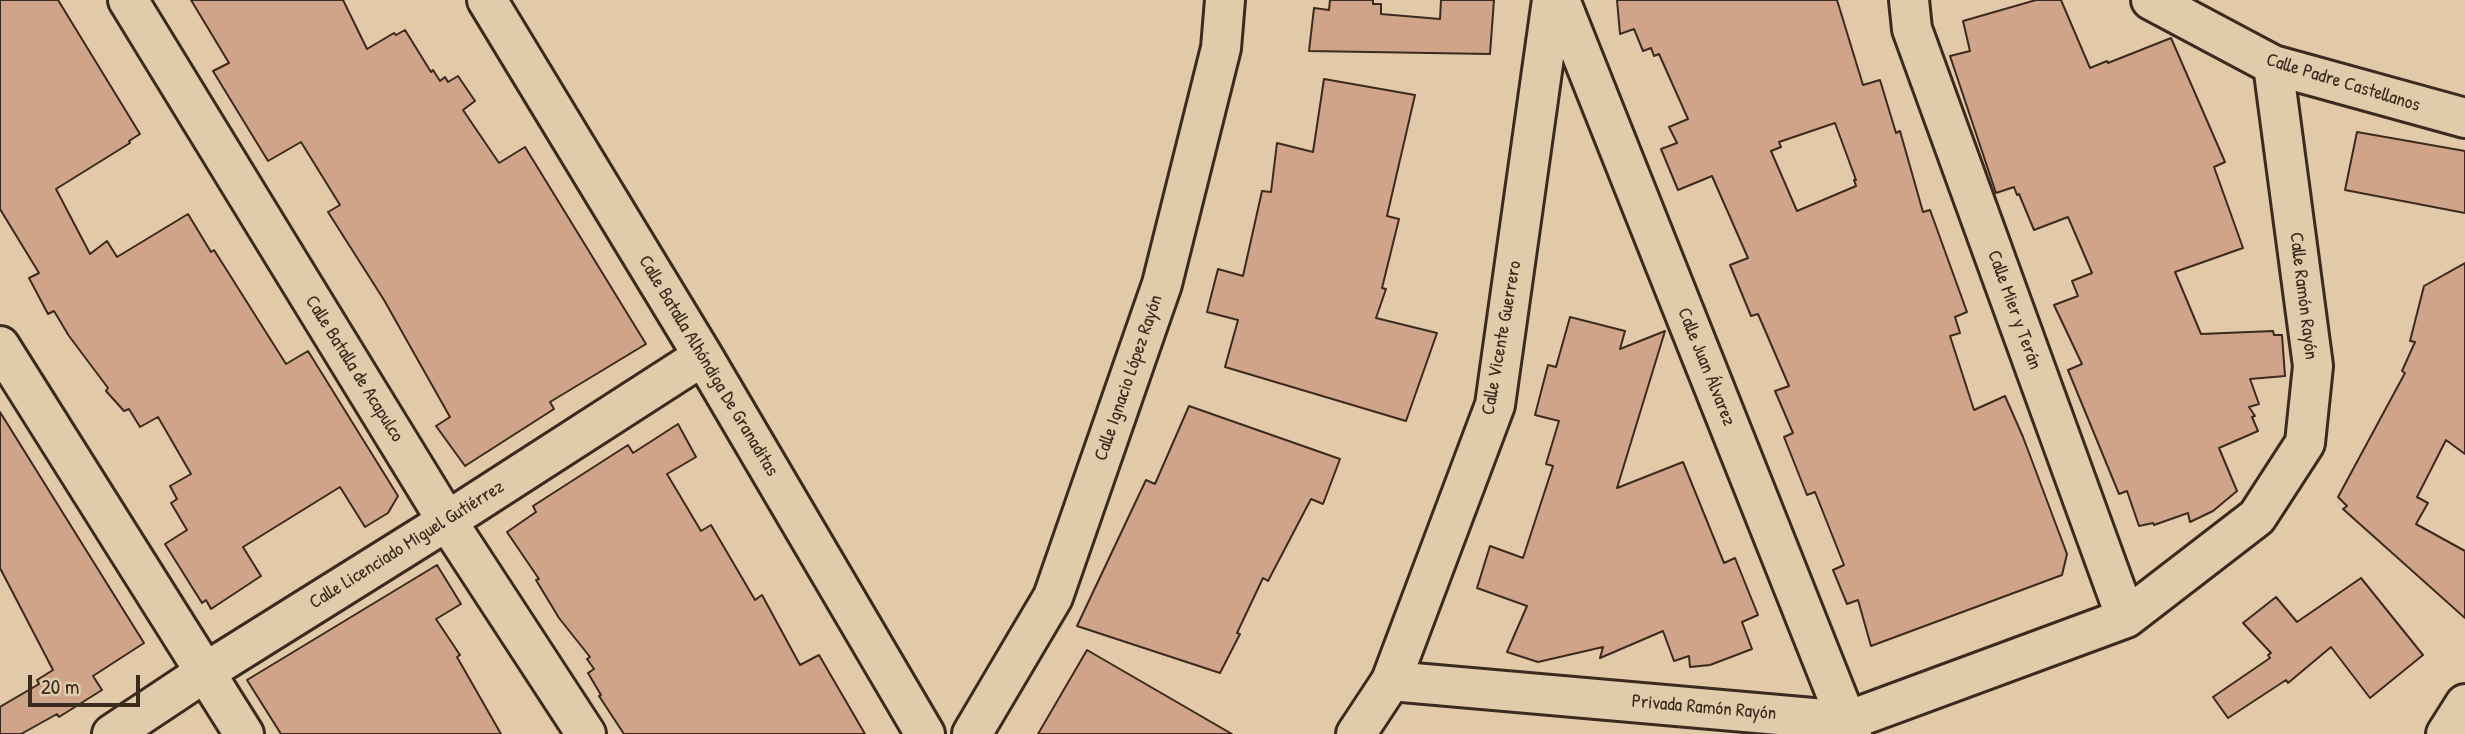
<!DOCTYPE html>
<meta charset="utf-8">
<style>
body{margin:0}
#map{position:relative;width:2465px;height:734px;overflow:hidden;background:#e2c9a7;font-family:"Patrick Hand",sans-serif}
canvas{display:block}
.scale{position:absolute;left:28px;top:675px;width:112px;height:32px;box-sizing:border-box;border:4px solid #3b2a1e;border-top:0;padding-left:9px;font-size:21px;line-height:24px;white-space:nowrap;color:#3b2a1e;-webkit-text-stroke:5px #e0ccaa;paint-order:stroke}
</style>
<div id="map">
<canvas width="2465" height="734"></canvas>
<div class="scale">20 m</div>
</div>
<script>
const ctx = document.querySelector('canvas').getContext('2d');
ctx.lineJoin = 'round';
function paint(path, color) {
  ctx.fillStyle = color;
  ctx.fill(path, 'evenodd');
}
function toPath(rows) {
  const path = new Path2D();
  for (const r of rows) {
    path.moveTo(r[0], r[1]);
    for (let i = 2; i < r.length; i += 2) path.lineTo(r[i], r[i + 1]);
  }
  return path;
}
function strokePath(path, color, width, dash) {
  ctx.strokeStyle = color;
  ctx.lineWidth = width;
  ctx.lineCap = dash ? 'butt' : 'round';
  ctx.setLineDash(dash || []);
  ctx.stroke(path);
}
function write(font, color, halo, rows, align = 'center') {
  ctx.font = font + ' "Patrick Hand",sans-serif';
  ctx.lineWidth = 5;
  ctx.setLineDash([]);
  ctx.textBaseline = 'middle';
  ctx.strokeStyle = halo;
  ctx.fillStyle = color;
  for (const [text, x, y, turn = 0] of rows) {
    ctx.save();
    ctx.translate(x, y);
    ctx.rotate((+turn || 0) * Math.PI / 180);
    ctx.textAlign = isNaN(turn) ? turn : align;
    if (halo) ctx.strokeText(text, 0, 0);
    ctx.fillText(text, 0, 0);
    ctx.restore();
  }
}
const building = toPath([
 [0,0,58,0,140,134,129,141,130,143,56,189,90,254,107,241,117,257,188,214,211,252,214,250,286,364,308,351,398,496,388,513,365,527,340,487,243,547,261,576,211,609,206,600,202,603,165,544,187,530,171,503,177,499,170,486,191,474,158,417,140,427,129,409,124,411,106,391,108,388,69,336,54,311,48,314,29,278,39,273,0,209,0,0],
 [191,0,343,0,367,49,394,33,396,35,405,30,431,72,433,70,440,81,445,77,448,82,458,76,475,101,463,110,499,163,525,147,646,344,550,402,554,409,465,466,436,426,450,417,384,300,328,212,340,205,301,142,268,161,213,71,229,63,191,0],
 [1330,0,1373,0,1373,4,1381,4,1381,14,1440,19,1441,0,1494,0,1490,54,1309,51,1314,8,1329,10,1330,0],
 [1617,0,1837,0,1863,85,1880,80,1896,133,1900,131,1923,212,1930,210,1967,312,1955,317,1960,333,1950,336,1974,410,2005,396,2023,437,2067,554,2062,575,1871,646,1858,600,1847,604,1833,570,1844,565,1815,492,1807,495,1784,437,1793,433,1775,391,1789,386,1758,314,1751,316,1730,265,1748,258,1712,176,1678,190,1661,149,1677,143,1669,127,1688,119,1659,54,1654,56,1651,48,1643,51,1634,29,1620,34,1617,0],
 [1835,123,1856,180,1854,180,1856,186,1797,211,1771,151,1781,147,1779,142,1835,123],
 [2036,0,2061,0,2090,68,2107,61,2108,63,2171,38,2225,162,2214,167,2243,248,2175,272,2201,334,2273,331,2274,335,2282,335,2285,376,2250,379,2259,404,2249,407,2255,416,2252,417,2258,431,2219,448,2237,491,2213,511,2190,522,2188,513,2154,525,2153,523,2139,526,2127,491,2119,494,2068,370,2082,364,2054,305,2078,296,2072,281,2092,273,2068,217,2034,230,2019,194,2017,195,2014,187,1996,193,1950,56,1970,51,1963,21,2036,0],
 [1324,79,1415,95,1387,216,1399,219,1382,288,1386,289,1376,318,1437,333,1406,421,1225,367,1238,320,1207,312,1218,269,1243,276,1262,191,1271,192,1277,143,1313,152,1324,79],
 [2357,132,2465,151,2465,213,2345,190,2357,132],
 [2465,263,2465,454,2446,440,2417,497,2428,503,2416,524,2465,551,2465,618,2343,509,2347,506,2338,497,2405,373,2402,371,2415,342,2410,341,2424,286,2465,263],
 [1570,317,1625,331,1620,349,1665,331,1617,488,1683,462,1724,563,1735,558,1758,615,1742,622,1752,649,1710,665,1690,667,1689,656,1674,661,1663,631,1600,658,1603,647,1538,662,1507,652,1527,606,1477,588,1490,546,1523,558,1553,466,1546,464,1559,421,1535,415,1548,365,1556,367,1570,317],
 [1189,406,1340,459,1323,504,1311,499,1268,581,1263,578,1237,633,1240,634,1220,673,1077,626,1146,480,1155,484,1189,406],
 [0,412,144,643,93,676,102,690,59,717,57,714,21,734,0,734,0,707,39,684,37,680,53,670,0,568,0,412],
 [678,424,696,457,667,474,701,531,711,525,755,600,762,595,800,665,819,655,865,734,624,734,599,696,601,695,588,673,594,669,587,659,590,657,559,618,536,580,539,579,507,532,536,512,533,506,628,445,633,453,678,424],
 [437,565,461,604,436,619,460,655,457,657,501,734,281,734,247,680,437,565],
 [2361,578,2423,655,2370,698,2331,647,2288,683,2286,680,2228,718,2213,697,2270,658,2268,655,2271,653,2243,623,2276,597,2297,622,2361,578],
 [1087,650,1232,734,1038,734,1087,650]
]);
const street = toPath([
 [128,0,447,521,586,734],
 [487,0,703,356,925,734],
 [1560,0,1852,734],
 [1909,0,1912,29,2126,618],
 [2151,0,2273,65,2465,118],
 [0,346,244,734],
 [1391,681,1847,721,2126,618,2257,517,2305,443,2313,366,2273,65],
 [112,734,204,673,447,521,703,356],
 [972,734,1053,597,1162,284,1221,48,1225,0],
 [2446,734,2465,704]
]);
const secondary = toPath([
 [1356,734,1391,681,1495,405,1552,0]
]);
const streetNames = [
 ["Calle Padre Castellanos",2343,83,17],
 ["Calle Ramón Rayón",2303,296,83],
 ["Calle Mier y Terán",2014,310,70],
 ["Calle Vicente Guerrero",1502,338,-80],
 ["Calle Batalla Alhóndiga De Granaditas",708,366,59],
 ["Calle Juan Álvarez",1706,367,68],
 ["Calle Batalla de Acapulco",354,369,58],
 ["Calle Ignacio López Rayón",1129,378,-71],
 ["Calle Licenciado Miguel Gutiérrez",407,545,-32],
 ["Privada Ramón Rayón",1704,708,5]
];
paint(building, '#cfa488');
strokePath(building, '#3b2a1e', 2);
strokePath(street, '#3b2a1e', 44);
strokePath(secondary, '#3b2a1e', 44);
strokePath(street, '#e0ccaa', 38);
strokePath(secondary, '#e0ccaa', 38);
write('19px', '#3b2a1e', '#e0ccaa', streetNames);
</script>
